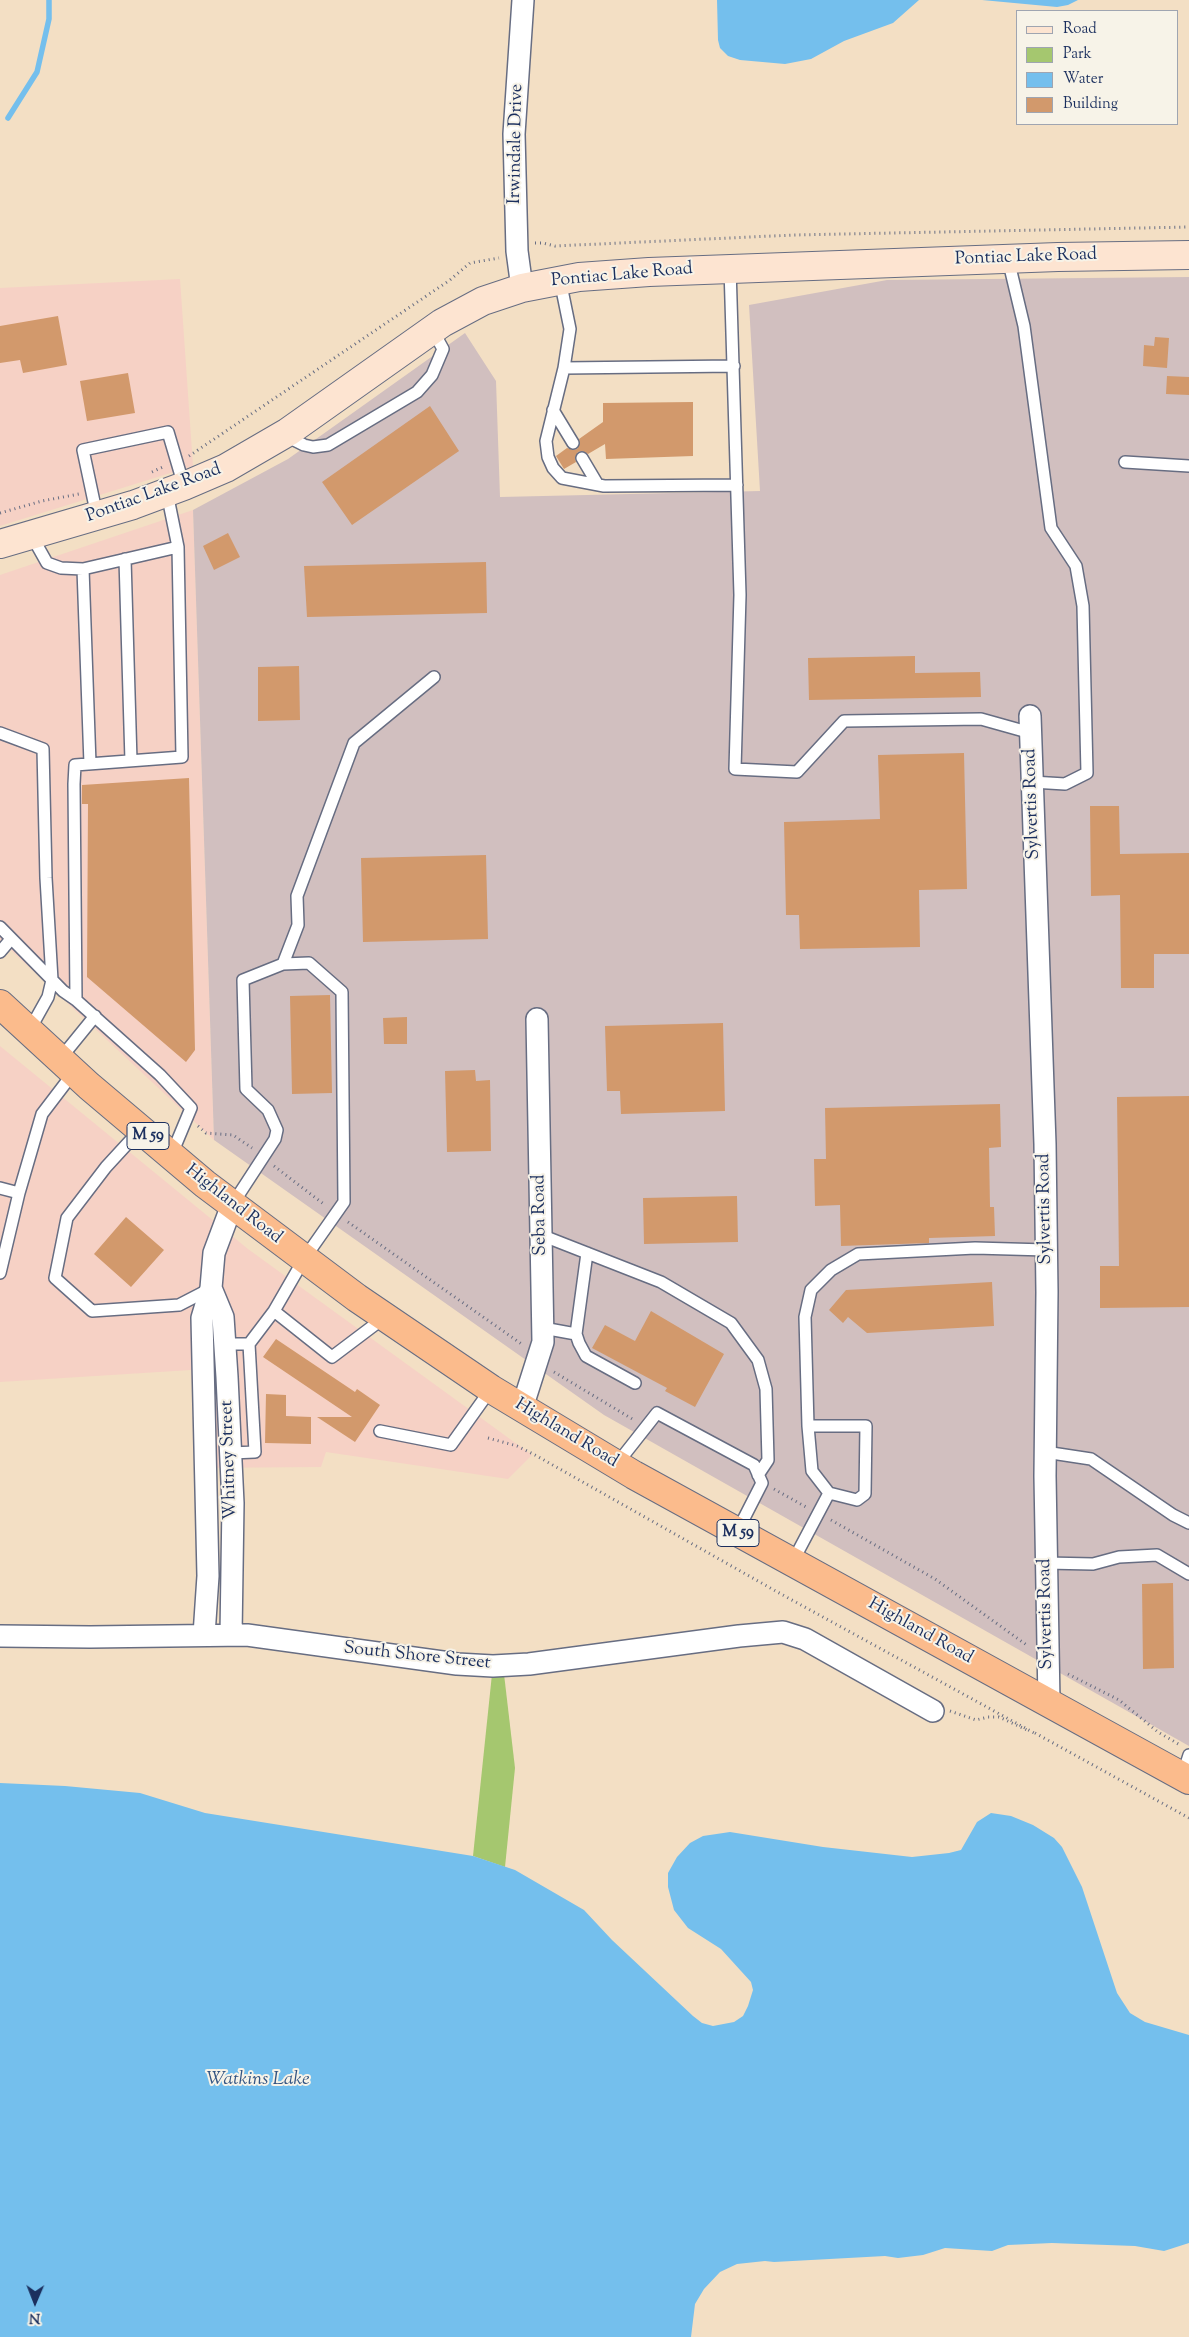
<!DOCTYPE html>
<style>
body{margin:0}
#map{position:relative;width:1189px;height:2337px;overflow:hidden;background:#f3dfc4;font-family:"Sorts Mill Goudy",serif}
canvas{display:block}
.legend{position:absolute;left:1016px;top:10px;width:162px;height:115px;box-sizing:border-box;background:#f7f3e8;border:1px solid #9fa5b1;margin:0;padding:6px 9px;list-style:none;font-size:15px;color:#1b2f5e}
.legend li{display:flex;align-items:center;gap:10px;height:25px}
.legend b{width:25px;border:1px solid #9fa5b1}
.north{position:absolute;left:10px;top:2277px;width:50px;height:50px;-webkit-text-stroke:4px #f7f3e8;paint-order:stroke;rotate:181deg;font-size:14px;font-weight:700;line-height:20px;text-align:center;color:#1b2f5e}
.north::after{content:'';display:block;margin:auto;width:18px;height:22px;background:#1b2f5e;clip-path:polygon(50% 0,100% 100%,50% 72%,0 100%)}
</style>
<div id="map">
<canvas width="1189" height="2337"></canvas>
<ul class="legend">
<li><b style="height:6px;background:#fde4d1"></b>Road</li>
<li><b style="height:14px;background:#a5c76f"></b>Park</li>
<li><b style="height:14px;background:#74bfed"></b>Water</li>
<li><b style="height:14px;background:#d2996c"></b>Building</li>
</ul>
<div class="north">N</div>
</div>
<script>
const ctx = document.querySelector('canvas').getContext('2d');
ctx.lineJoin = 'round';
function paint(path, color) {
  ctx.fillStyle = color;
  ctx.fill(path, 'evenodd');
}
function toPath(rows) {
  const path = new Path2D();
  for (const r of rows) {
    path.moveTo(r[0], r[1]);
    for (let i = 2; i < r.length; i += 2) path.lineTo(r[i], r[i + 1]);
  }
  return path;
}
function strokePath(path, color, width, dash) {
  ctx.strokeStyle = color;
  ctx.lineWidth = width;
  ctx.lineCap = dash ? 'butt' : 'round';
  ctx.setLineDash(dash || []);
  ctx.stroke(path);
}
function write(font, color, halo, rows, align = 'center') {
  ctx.font = font + ' "Sorts Mill Goudy",serif';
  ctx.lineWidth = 4;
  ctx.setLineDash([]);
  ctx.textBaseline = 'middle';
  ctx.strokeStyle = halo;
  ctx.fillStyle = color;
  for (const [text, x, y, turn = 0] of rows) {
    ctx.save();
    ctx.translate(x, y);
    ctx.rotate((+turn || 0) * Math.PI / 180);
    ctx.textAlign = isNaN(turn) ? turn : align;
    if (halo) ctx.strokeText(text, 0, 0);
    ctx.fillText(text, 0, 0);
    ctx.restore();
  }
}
const built = toPath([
 [180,279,193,466,0,526,0,288],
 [193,510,214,1140,0,940,0,575],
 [0,1046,248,1249,532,1455,508,1479,326,1452,321,1467,198,1468,191,1370,0,1382]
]);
const industrial = toPath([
 [1189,277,1189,1746,604,1415,214,1140,193,510,288,459,465,333,496,381,500,497,760,491,749,305,887,280]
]);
const green = toPath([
 [492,1674,504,1674,515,1768,505,1867,473,1856]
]);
const water = toPath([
 [717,0,919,0,893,23,844,41,811,59,785,64,740,60,728,56,720,48,718,40],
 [982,0,1078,0,1068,5,1057,7],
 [0,1783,65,1786,140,1793,205,1813,473,1856,515,1870,584,1910,612,1940,693,2016,702,2023,713,2026,734,2022,743,2016,748,2006,753,1990,751,1982,721,1949,688,1928,674,1910,668,1887,668,1873,677,1857,690,1843,703,1836,730,1832,823,1847,912,1857,949,1853,961,1850,977,1822,991,1813,1011,1816,1033,1825,1054,1838,1062,1847,1082,1887,1117,1993,1130,2013,1145,2022,1189,2035,1189,2243,1164,2251,1135,2246,1052,2243,1008,2245,992,2251,945,2248,923,2255,898,2258,885,2256,774,2262,765,2261,737,2264,720,2272,704,2289,695,2304,691,2337,0,2337]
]);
const stream = toPath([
 [8,118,37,72,49,19,49,0]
]);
const building = toPath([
 [58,316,67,365,23,373,20,360,0,363,0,326],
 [1155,337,1169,338,1167,368,1143,366,1144,345,1154,346],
 [128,373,135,413,87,421,80,381],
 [1167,376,1189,377,1189,395,1166,394],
 [693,402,693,456,606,459,605,444,588,454,582,451,578,452,575,458,576,462,564,469,556,456,567,448,573,450,577,449,580,443,579,439,603,422,603,403],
 [430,406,459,451,352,525,322,482],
 [228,533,240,557,214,570,203,546],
 [486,562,487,613,307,617,304,566],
 [915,656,915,673,980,672,981,697,809,700,808,658],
 [299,666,300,720,258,721,258,667],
 [964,753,967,889,919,890,920,947,800,949,799,915,786,915,784,822,880,819,878,755],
 [189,778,195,1050,186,1062,87,977,88,804,82,804,82,785],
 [1090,806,1119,806,1120,854,1189,853,1189,954,1154,954,1154,988,1121,988,1120,895,1091,896],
 [486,855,488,939,363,942,361,858],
 [330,995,332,1093,292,1094,290,996],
 [407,1017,407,1044,384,1044,383,1018],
 [723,1023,725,1111,621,1114,620,1091,607,1091,605,1026],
 [475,1070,476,1081,490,1080,491,1151,447,1152,445,1071],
 [1189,1096,1189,1307,1100,1308,1100,1266,1119,1266,1117,1097],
 [1000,1104,1001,1147,989,1148,990,1207,994,1207,995,1236,929,1238,929,1243,841,1246,840,1205,815,1206,814,1159,826,1159,825,1108],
 [737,1196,738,1242,644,1244,643,1198],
 [126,1217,164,1250,131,1287,94,1254],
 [992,1282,994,1326,867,1333,848,1317,843,1323,829,1310,846,1290],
 [651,1311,724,1354,695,1407,665,1391,667,1388,592,1348,605,1325,635,1341],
 [276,1339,355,1392,357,1389,380,1405,355,1442,317,1417,352,1417,263,1357],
 [266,1394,286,1395,286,1416,311,1417,311,1444,265,1443],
 [1173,1583,1174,1668,1143,1669,1142,1584]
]);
const path = toPath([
 [535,243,543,243,555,246,794,235,1189,227],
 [189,456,450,280,470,263,499,258],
 [152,472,165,466],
 [0,513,42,501,79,494],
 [198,1126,206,1133,233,1135,252,1148],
 [274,1166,325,1205],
 [348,1222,523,1345],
 [554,1372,634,1420],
 [488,1438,517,1446,535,1455,781,1594,1036,1734],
 [774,1489,806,1507],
 [831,1520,935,1579,1028,1646],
 [1068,1674,1119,1700,1158,1732,1180,1745],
 [950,1711,976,1720,988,1717,999,1717,1027,1730],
 [1035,1733,1189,1818]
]);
const lane = toPath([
 [1008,259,1024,326,1051,528,1076,566,1083,606,1087,773,1065,784,1032,782],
 [730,268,740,595,735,769,797,772,844,721,981,719,1031,733],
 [560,280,570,329,564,368,734,366],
 [564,368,546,441,548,457,553,468,562,478,604,486,737,485],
 [553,410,573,443],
 [288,432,294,440,304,445,313,447,328,445,417,392,432,375,443,349,432,329],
 [582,458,598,485],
 [1125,462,1189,466],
 [167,493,178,547,182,757,75,765,74,784,76,1000,160,1075,191,1108,171,1156],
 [97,516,83,450,168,432,184,486],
 [34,535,38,547,47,563,61,568,83,569,178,547],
 [125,559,131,761],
 [83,569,90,764],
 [0,733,43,749,46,878,52,980,48,997,29,1031],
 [0,927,63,991,76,1000],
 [0,952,11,939],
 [60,1059,95,1016],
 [140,1130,106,1167,67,1218,55,1278,92,1311,179,1305,210,1289],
 [0,1188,19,1193],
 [232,1205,275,1139,277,1130,268,1110,246,1089,243,980,283,964],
 [541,1235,661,1282,731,1323,758,1360,766,1389,768,1460,758,1475],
 [587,1253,576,1334,579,1343,586,1356,635,1383],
 [0,1273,19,1193,42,1114,74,1072],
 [274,1311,304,1259,344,1202,342,992,309,963,283,964,298,925,297,896,354,743,434,677],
 [543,1328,576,1334],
 [224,1344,249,1344,274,1311,332,1357,385,1317],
 [808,1426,866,1426,865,1494,857,1500,829,1493],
 [380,1431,451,1445,491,1389],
 [1045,1452,1091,1459,1173,1515,1189,1523],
 [231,1453,255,1452,249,1344],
 [616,1465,657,1413,754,1465,762,1483,737,1532],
 [792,1563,829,1493,812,1471,808,1426,805,1317,811,1290,831,1270,858,1254,975,1248,1046,1250],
 [1046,1563,1093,1564,1119,1557,1157,1555,1189,1574],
 [1182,1777,1189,1755]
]);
const street = toPath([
 [522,288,517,251,514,134,523,0],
 [1030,716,1045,1144,1047,1292,1045,1476,1049,1702],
 [211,1288,223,1317,227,1377,233,1503,231,1635],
 [522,1408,543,1342,537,1019],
 [204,1635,208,1576,202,1318,211,1288,214,1253,232,1205],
 [0,1636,90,1637,247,1635,457,1664,493,1666,529,1664,739,1636,783,1632,805,1639,933,1711]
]);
const secondary = toPath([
 [0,544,133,505,184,486,226,468,288,432,442,323,483,301,522,288,579,277,649,272,1058,257,1189,255]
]);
const highway = toPath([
 [0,1004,89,1086,205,1184,357,1298,491,1389,634,1475,1189,1780]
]);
const shields = [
 [148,1136,42],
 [738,1533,42]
];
const shieldNames = [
 ["M 59",148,1136],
 ["M 59",738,1533]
];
const streetNames = [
 ["Irwindale Drive",517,144,-89],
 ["Pontiac Lake Road",1026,258,-2],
 ["Pontiac Lake Road",622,276,-5],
 ["Pontiac Lake Road",154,494,-20],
 ["Sylvertis Road",1033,804,-92],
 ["Highland Road",233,1205,38],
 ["Sylvertis Road",1046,1209,-91],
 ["Seba Road",541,1215,-91],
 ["Highland Road",566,1434,31],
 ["Whitney Street",230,1460,-92],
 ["Sylvertis Road",1047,1614,-91],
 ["Highland Road",920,1632,29],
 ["South Shore Street",417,1657,6]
];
const waterNames = [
 ["Watkins Lake",258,2081]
];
paint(built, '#f6d1c5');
paint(industrial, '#d1bfbf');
paint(green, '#a5c76f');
paint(water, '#74bfed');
strokePath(stream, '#74bfed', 5.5);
paint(building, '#d2996c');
strokePath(lane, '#676d82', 14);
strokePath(street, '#676d82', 24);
strokePath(secondary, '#676d82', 30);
strokePath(highway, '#676d82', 30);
strokePath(path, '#676d82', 3, [1, 4]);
strokePath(lane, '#fff', 11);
strokePath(street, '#fff', 21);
strokePath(secondary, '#fde4d1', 28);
strokePath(highway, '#fbbb8c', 28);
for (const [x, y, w] of shields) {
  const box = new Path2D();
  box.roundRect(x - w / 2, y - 13.5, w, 27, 4);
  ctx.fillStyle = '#f7f3e8';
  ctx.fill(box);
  strokePath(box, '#1b2f5e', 1);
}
write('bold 16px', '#1b2f5e', null, shieldNames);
write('18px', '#1b2f5e', '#f7f3e8', streetNames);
write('italic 19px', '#315382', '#f7f3e8', waterNames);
</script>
